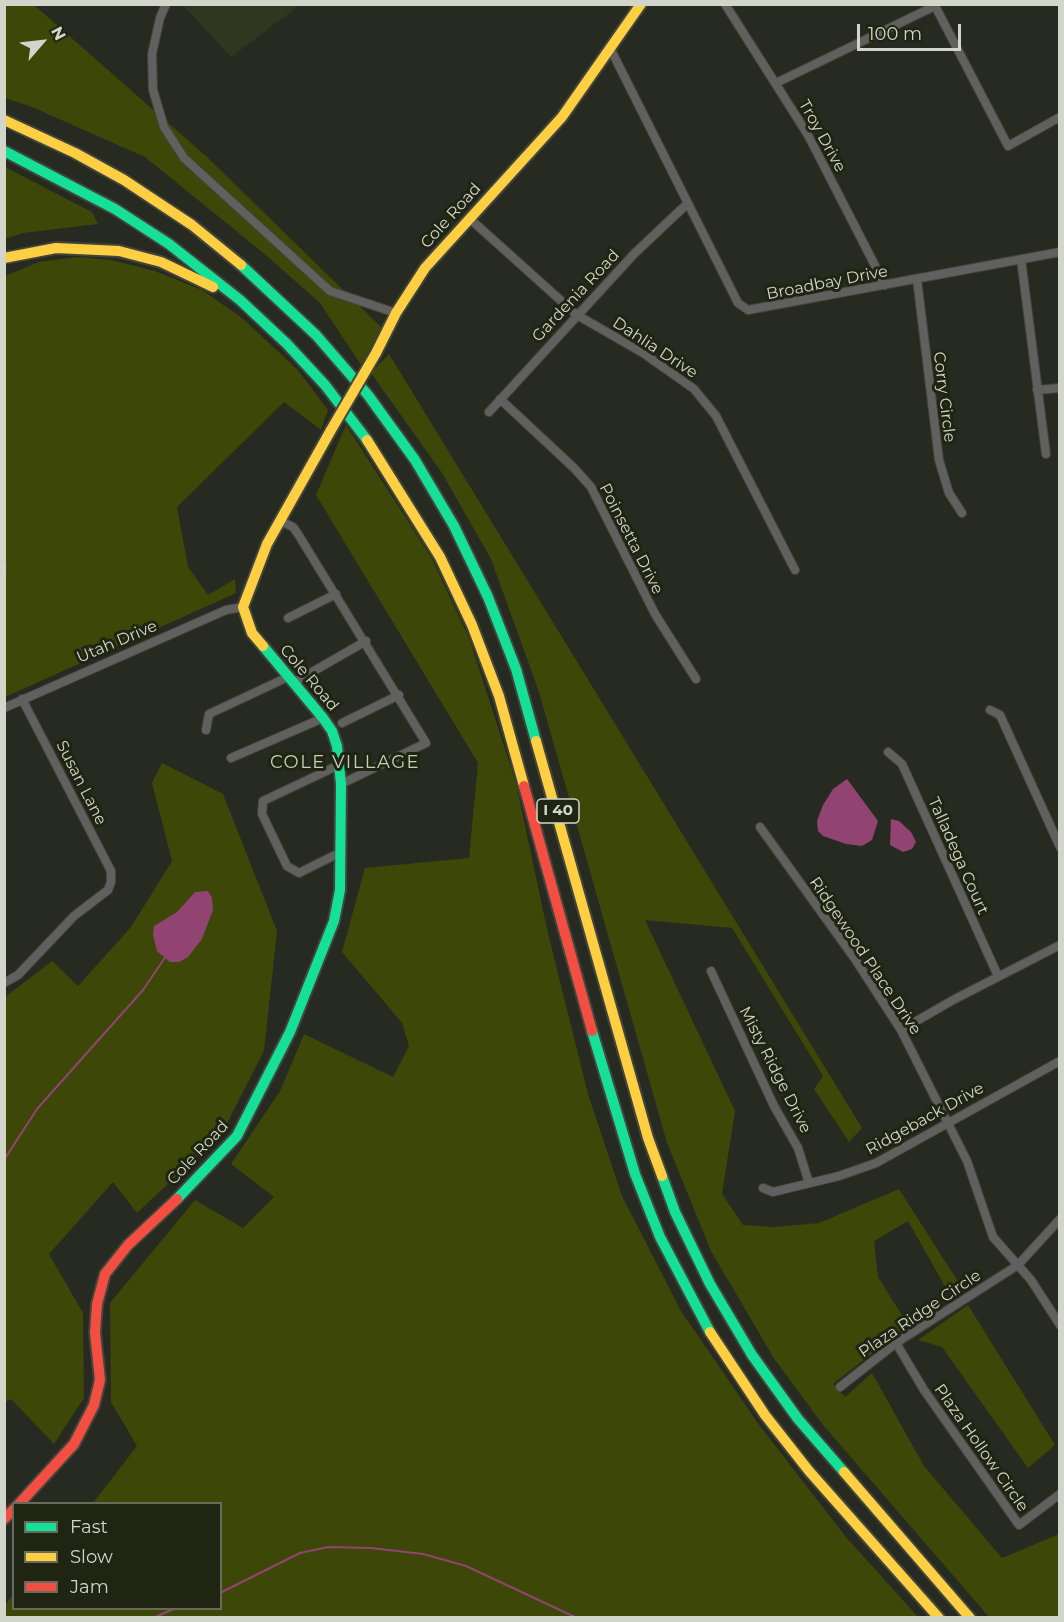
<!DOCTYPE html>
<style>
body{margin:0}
#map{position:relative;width:1064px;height:1622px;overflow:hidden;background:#272a20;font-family:Montserrat,sans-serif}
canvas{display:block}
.frame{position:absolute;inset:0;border:6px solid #d2d6ca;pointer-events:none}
.legend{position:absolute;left:12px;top:1502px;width:210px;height:108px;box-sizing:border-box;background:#202412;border:2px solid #676b5c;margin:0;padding:8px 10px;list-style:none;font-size:18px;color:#d2d6ca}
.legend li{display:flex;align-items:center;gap:12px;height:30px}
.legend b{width:30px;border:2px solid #676b5c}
.north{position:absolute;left:12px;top:12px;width:60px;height:60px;-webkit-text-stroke:4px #202412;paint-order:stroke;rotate:62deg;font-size:16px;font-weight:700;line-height:24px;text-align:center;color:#d2d6ca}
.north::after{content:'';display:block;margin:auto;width:21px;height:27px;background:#d2d6ca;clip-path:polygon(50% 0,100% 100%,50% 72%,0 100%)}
.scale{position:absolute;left:857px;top:24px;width:104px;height:27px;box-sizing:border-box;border:3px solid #d2d6ca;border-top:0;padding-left:8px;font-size:18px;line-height:21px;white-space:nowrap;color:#d2d6ca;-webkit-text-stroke:4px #202412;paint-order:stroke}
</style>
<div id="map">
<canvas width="1064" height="1622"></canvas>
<div class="frame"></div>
<ul class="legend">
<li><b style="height:8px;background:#16e098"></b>Fast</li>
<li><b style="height:8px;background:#ffcf43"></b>Slow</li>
<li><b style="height:8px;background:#f24e42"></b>Jam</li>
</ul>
<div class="north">N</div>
<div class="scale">100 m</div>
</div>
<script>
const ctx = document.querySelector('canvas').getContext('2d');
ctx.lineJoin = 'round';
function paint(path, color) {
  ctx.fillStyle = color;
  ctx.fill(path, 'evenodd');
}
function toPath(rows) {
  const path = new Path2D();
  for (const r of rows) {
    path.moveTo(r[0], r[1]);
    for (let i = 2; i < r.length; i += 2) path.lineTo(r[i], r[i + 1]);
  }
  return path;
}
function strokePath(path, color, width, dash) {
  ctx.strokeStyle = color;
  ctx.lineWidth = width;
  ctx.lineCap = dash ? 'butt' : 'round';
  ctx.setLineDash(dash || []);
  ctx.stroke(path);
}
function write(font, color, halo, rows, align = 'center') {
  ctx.font = font + ' Montserrat,sans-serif';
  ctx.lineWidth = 6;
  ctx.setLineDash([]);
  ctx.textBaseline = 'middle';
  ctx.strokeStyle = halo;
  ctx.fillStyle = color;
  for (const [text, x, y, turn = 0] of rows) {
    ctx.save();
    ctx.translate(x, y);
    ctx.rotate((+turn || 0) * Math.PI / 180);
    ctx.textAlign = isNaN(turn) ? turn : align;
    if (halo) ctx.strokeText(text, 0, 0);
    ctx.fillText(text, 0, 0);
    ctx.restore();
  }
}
const built = toPath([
 [182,4,300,4,300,5,231,57]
]);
const green = toPath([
 [4,5,34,5,207,157,382,328,361,365,320,303,267,256,145,157,32,107,5,98],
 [5,167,92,212,98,224,23,233,5,239],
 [77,257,111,260,155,271,202,290,242,318,297,369,328,410,321,430,284,402,177,507,188,567,208,595,235,579,236,593,5,697,5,276,39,262],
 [389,354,862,1128,849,1142,814,1089,823,1076,732,928,645,920,735,1111,722,1194,743,1225,774,1227,819,1223,899,1189,962,1288,950,1295,908,1221,874,1241,878,1277,908,1325,833,1384,845,1397,872,1373,924,1466,1002,1558,1059,1534,1059,1617,989,1617,823,1425,773,1357,711,1251,667,1143,539,692,491,559,442,473,371,373],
 [346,425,431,557,469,638,516,783,547,929,588,1094,622,1196,681,1311,760,1426,846,1537,918,1617,5,1618,5,1605,13,1595,14,1608,220,1608,220,1504,93,1503,137,1446,111,1402,110,1303,195,1200,243,1228,274,1197,231,1164,280,1091,304,1034,393,1077,409,1046,402,1023,342,952,365,868,469,858,478,763,316,495],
 [162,763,223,794,277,931,264,1051,222,1133,137,1213,113,1182,49,1254,83,1313,84,1398,54,1444,11,1399,5,1402,5,997,52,961,78,986,131,927,172,861,152,783],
 [968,1305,1055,1445,1028,1468,942,1347,918,1340]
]);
const water = toPath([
 [847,779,878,821,872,840,862,846,846,844,823,836,818,831,817,821,823,805,833,789],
 [891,819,899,821,911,832,916,842,912,849,903,852,890,845],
 [208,891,212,898,213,910,202,939,188,957,179,962,170,962,157,951,153,935,154,926,177,912,195,892]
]);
const stream = toPath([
 [4,570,6,568],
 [4,1160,37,1109,143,990,166,956],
 [220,1593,300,1553,328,1547,371,1548,423,1554,466,1566,577,1618],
 [153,1618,176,1608]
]);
const street = toPath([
 [166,4,160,18,152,54,153,90,164,127,184,158,330,291,396,313],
 [725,4,808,135,885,285],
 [934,4,1008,146,1060,117],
 [611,50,738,303,748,310,1060,252],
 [776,83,935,6],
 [469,218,577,315,643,353,694,389,716,416,795,570],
 [1021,259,1046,454],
 [917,279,939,460,949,493,962,513],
 [1037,390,1060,388],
 [500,399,574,468,591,487,655,614,696,679],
 [489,412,634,254,688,203],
 [281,521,293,527,298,534,426,743,341,784],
 [288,618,336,594],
 [293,683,366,641],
 [4,708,226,610,243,607],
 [990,710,1000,715,1060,847],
 [342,723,399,695],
 [206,730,209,714,288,677],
 [888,752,902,764,998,976],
 [231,758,323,718],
 [339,765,263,801,262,814,287,866,299,873,341,852],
 [760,827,855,959,901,1030,967,1161,993,1237,1031,1280,1060,1325],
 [711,971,774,1106,798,1148,809,1183],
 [4,983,18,975,74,916,108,890,111,882,111,871,22,699],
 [901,1030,953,1000,1060,945],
 [763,1188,773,1192,839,1176,876,1163,1060,1061],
 [896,1343,924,1390,1019,1525,1060,1494],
 [840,1387,896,1343,1018,1265,1060,1219]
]);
const fast = toPath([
 [4,151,115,209,169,244,240,300,287,344,325,385,367,440],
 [241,265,316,335,368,395,415,460,454,526,488,597,516,669,536,741],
 [592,1031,635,1174,660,1237,710,1332],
 [662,1176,675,1212,710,1284,752,1355,798,1419,844,1472],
 [177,1199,237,1136,290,1032,334,921,340,890,341,784,337,746,332,731,323,718,263,646]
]);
const slow = toPath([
 [4,120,75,153,124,180,192,225,241,265],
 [4,258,56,248,119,251,161,262,213,287],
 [376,353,396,313,425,268,562,117,641,4],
 [367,440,440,557,472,625,499,696,524,786],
 [263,646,252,633,243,607,267,544,331,430],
 [536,741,648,1138,662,1176],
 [710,1332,765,1415,809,1471,939,1618],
 [844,1472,970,1618]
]);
const jam = toPath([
 [524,786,592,1031],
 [19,1504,74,1444,94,1405,100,1380,95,1333,97,1304,105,1274,128,1245,177,1199],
 [4,1519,14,1509]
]);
const slowBridge = toPath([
 [331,430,376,353]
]);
const shields = [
 [558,811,42]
];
const shieldNames = [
 ["I 40",558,811]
];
const streetNames = [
 ["Troy Drive",822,136,61],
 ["Cole Road",451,216,-48],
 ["Broadbay Drive",827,283,-11],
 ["Gardenia Road",576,296,-47],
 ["Dahlia Drive",655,348,33],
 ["Corry Circle",944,397,83],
 ["Poinsetta Drive",631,539,63],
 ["Utah Drive",117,642,-23],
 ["Cole Road",309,678,50],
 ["Susan Lane",81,783,63],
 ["Talladega Court",958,856,66],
 ["Ridgewood Place Drive",865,956,56],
 ["Misty Ridge Drive",775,1070,63],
 ["Ridgeback Drive",925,1119,-29],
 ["Cole Road",198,1153,-47],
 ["Plaza Ridge Circle",920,1314,-34],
 ["Plaza Hollow Circle",981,1448,55]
];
const neighbourhoodNames = [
 ["COLE VILLAGE",345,763]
];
paint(built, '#31371f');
paint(green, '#3c4708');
paint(water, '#914472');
strokePath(stream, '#914472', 2);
strokePath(street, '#42453c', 10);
strokePath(fast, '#42453c', 14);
strokePath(slow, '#42453c', 14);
strokePath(jam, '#42453c', 14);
strokePath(street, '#62605e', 8);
strokePath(fast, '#16e098', 10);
strokePath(slow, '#ffcf43', 10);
strokePath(jam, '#f24e42', 10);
strokePath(slowBridge, '#42453c', 14, []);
strokePath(slowBridge, '#ffcf43', 10);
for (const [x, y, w] of shields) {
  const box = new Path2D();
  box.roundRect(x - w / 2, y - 12, w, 24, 4.5);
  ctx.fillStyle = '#202412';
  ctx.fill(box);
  strokePath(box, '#d2d6ca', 1.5);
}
write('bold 15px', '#d2d6ca', null, shieldNames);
write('16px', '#d2d6ca', '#202412', streetNames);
ctx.letterSpacing = '1.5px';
write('18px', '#c7ceb7', '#202412', neighbourhoodNames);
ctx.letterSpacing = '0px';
</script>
